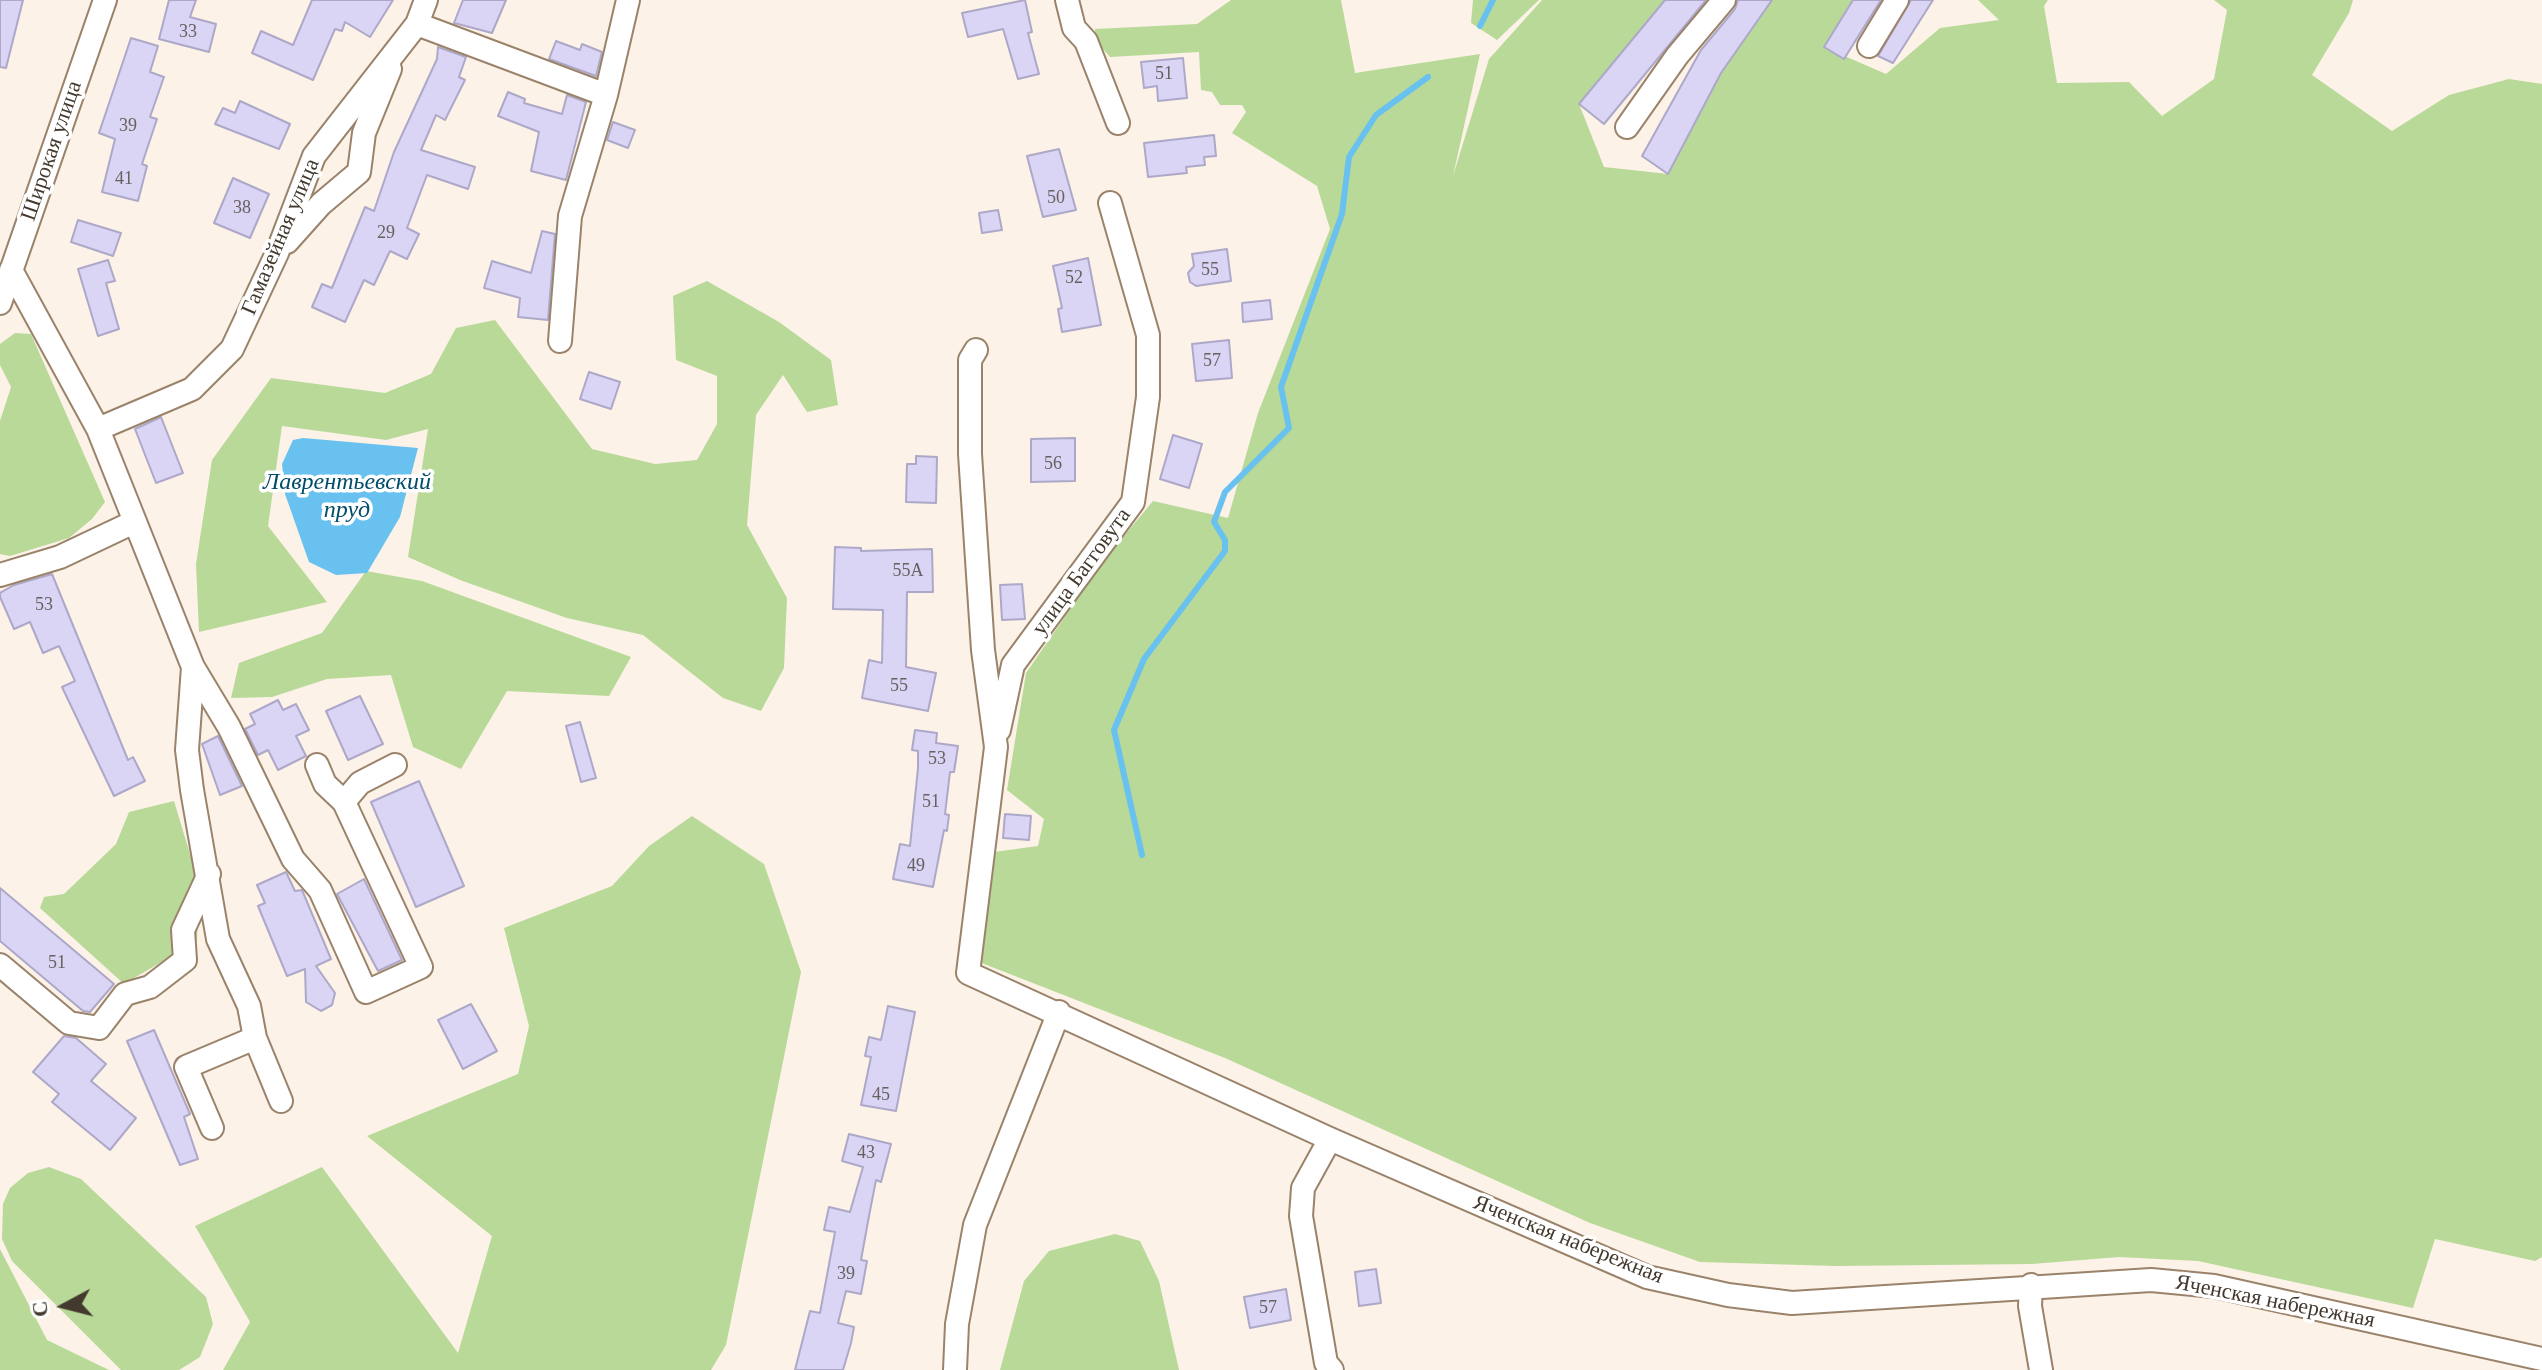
<!DOCTYPE html>
<meta charset="utf-8">
<style>
body{margin:0}
#map{position:relative;width:2542px;height:1370px;overflow:hidden;background:#fcf2e7;font-family:Georgia,serif}
canvas{display:block}
.north{position:absolute;left:24px;top:1266px;width:80px;height:80px;-webkit-text-stroke:6px #fff;paint-order:stroke;rotate:263deg;font-size:22px;font-weight:700;line-height:32px;text-align:center;color:#43392e}
.north::after{content:'';display:block;margin:auto;width:28px;height:36px;background:#43392e;clip-path:polygon(50% 0,100% 100%,50% 72%,0 100%)}
</style>
<div id="map">
<canvas width="2542" height="1370"></canvas>
<div class="north">С</div>
</div>
<script>
const ctx = document.querySelector('canvas').getContext('2d');
ctx.lineJoin = 'round';
function paint(path, color) {
  ctx.fillStyle = color;
  ctx.fill(path, 'evenodd');
}
function toPath(rows) {
  const path = new Path2D();
  for (const r of rows) {
    path.moveTo(r[0], r[1]);
    for (let i = 2; i < r.length; i += 2) path.lineTo(r[i], r[i + 1]);
  }
  return path;
}
function strokePath(path, color, width, dash) {
  ctx.strokeStyle = color;
  ctx.lineWidth = width;
  ctx.lineCap = dash ? 'butt' : 'round';
  ctx.setLineDash(dash || []);
  ctx.stroke(path);
}
function write(font, color, halo, rows, align = 'center') {
  ctx.font = font + ' Georgia,serif';
  ctx.lineWidth = 7;
  ctx.setLineDash([]);
  ctx.textBaseline = 'middle';
  ctx.strokeStyle = halo;
  ctx.fillStyle = color;
  for (const [text, x, y, turn = 0] of rows) {
    ctx.save();
    ctx.translate(x, y);
    ctx.rotate((+turn || 0) * Math.PI / 180);
    ctx.textAlign = isNaN(turn) ? turn : align;
    if (halo) ctx.strokeText(text, 0, 0);
    ctx.fillText(text, 0, 0);
    ctx.restore();
  }
}
const green = toPath([
 [1231,0,1341,0,1355,73,1480,54,1453,176,1489,59,1542,0,1665,0,1579,104,1604,167,1668,174,1721,73,1772,0,1853,0,1824,47,1886,74,1940,28,1999,20,1978,0,2048,0,2044,6,2057,83,2129,82,2162,116,2214,79,2227,10,2214,0,2353,0,2349,13,2312,75,2392,131,2449,95,2509,79,2542,84,2542,1257,2535,1261,2435,1239,2413,1308,2198,1261,2119,1257,2032,1264,1836,1266,1700,1262,1590,1223,1225,1058,979,962,994,852,1038,846,1044,819,1007,790,1026,673,1104,560,1153,501,1228,518,1258,413,1330,229,1317,186,1232,133,1246,112,1242,105,1220,105,1212,92,1201,90,1199,52,1110,57,1096,41,1095,29,1197,24],
 [1473,0,1539,0,1497,40,1471,23],
 [707,281,779,322,831,360,838,405,807,412,783,375,756,415,747,525,787,598,784,668,761,711,723,698,643,635,567,618,460,580,408,557,428,429,386,440,282,426,268,526,327,602,199,632,196,564,212,460,271,378,385,393,431,374,456,328,495,320,592,449,655,464,697,460,717,424,717,376,676,360,673,296],
 [15,333,31,334,105,502,92,519,69,538,10,556,0,554,0,421,11,387,0,365,0,344],
 [366,571,422,581,631,657,609,696,507,691,461,769,413,747,391,675,327,679,272,697,231,698,239,663,322,633],
 [174,801,199,884,197,941,124,984,40,908,44,897,64,894,116,844,129,812],
 [692,816,764,864,801,972,726,1345,711,1370,223,1370,250,1322,195,1226,322,1167,458,1353,492,1236,367,1136,518,1074,529,1026,504,928,612,886,649,846],
 [49,1167,81,1179,206,1297,213,1324,200,1357,179,1370,121,1370,12,1261,2,1239,3,1204,10,1188,28,1173],
 [1115,1234,1140,1241,1159,1281,1179,1370,1000,1370,1024,1281,1049,1251],
 [0,1249,47,1340,109,1370,0,1370]
]);
const water = toPath([
 [303,438,418,448,400,517,367,573,336,575,309,562,285,494,282,464,293,440]
]);
const stream = toPath([
 [1480,26,1493,0],
 [1142,855,1114,730,1144,659,1225,551,1225,540,1214,522,1225,492,1289,428,1281,387,1342,214,1349,157,1376,115,1428,77]
]);
const building = toPath([
 [0,0,23,0,6,68,0,67,0,0],
 [169,0,196,0,190,17,216,24,209,52,159,39,169,0],
 [312,0,393,0,370,37,345,22,342,31,335,29,313,80,252,53,261,31,293,45,312,0],
 [463,0,506,0,492,33,454,23,463,0],
 [1025,0,1032,32,1028,33,1039,74,1018,79,1003,29,968,37,962,13,1025,0],
 [1665,0,1706,0,1604,124,1579,104,1665,0],
 [1738,0,1772,0,1721,73,1668,174,1642,156,1701,50,1735,9,1738,0],
 [1853,0,1881,0,1844,59,1824,47,1853,0],
 [1911,0,1933,0,1893,63,1878,56,1911,0],
 [131,38,158,46,150,72,164,77,150,117,157,119,142,164,147,166,138,201,102,192,115,139,99,133,131,38],
 [556,41,580,50,582,44,602,52,596,76,549,59,556,41],
 [438,47,466,57,459,77,465,80,445,120,436,115,421,150,475,167,468,189,427,175,407,228,419,234,407,259,390,251,374,285,364,280,345,322,312,307,322,284,332,288,365,207,374,211,394,152,437,59,438,47],
 [1183,58,1187,98,1158,101,1157,86,1144,88,1141,62,1183,58],
 [508,92,525,99,524,103,562,114,567,95,586,102,566,180,531,171,539,132,498,116,508,92],
 [240,101,290,124,279,149,215,124,223,108,235,113,240,101],
 [613,122,635,130,628,148,607,140,613,122],
 [1214,135,1216,156,1204,157,1205,165,1186,167,1187,173,1148,177,1144,143,1214,135],
 [1059,149,1076,210,1043,217,1027,156,1059,149],
 [233,178,269,194,250,238,214,223,233,178],
 [998,210,1002,230,982,233,979,213,998,210],
 [78,220,121,233,113,256,71,242,78,220],
 [542,231,555,234,548,320,518,317,520,298,484,288,492,261,531,273,542,231],
 [1227,249,1231,281,1196,286,1190,282,1188,273,1194,266,1192,254,1227,249],
 [1088,258,1101,325,1062,332,1058,309,1062,308,1053,266,1088,258],
 [108,260,115,281,106,283,119,329,98,336,78,269,108,260],
 [1270,300,1272,319,1243,322,1242,303,1270,300],
 [1229,340,1232,378,1196,381,1192,344,1229,340],
 [589,372,620,382,611,409,580,399,589,372],
 [161,417,183,473,156,483,135,429,161,417],
 [1173,435,1202,444,1189,488,1160,479,1173,435],
 [1075,438,1075,481,1031,482,1031,439,1075,438],
 [916,456,937,457,936,503,906,502,907,464,916,464,916,456],
 [835,547,861,548,861,551,932,549,933,592,907,592,906,667,936,673,928,711,862,698,869,660,882,663,883,610,833,609,835,547],
 [52,574,128,760,133,757,145,781,114,796,62,687,75,681,59,646,43,653,30,622,14,629,0,597,0,593,14,585,52,574],
 [1022,584,1025,619,1002,620,1000,585,1022,584],
 [360,696,383,744,348,760,326,711,360,696],
 [278,700,283,710,296,704,309,730,296,736,306,756,278,770,268,750,258,755,245,729,255,724,250,714,278,700],
 [580,722,596,778,581,782,566,726,580,722],
 [915,730,937,733,936,743,958,746,954,772,950,772,945,814,949,815,947,831,944,830,933,887,893,879,900,844,910,846,918,768,918,751,912,750,915,730],
 [218,736,242,786,220,795,202,744,218,736],
 [419,781,464,886,416,907,371,802,419,781],
 [1005,814,1031,816,1029,840,1003,838,1005,814],
 [286,872,295,891,302,890,331,959,316,966,335,993,332,1005,321,1011,306,1002,305,969,287,976,258,906,265,903,257,885,286,872],
 [364,879,402,960,378,971,337,894,364,879],
 [0,888,114,984,90,1012,83,1011,0,941,0,888],
 [471,1004,497,1051,463,1069,438,1020,471,1004],
 [888,1006,915,1012,896,1111,861,1105,871,1057,865,1056,869,1037,881,1040,888,1006],
 [154,1030,190,1114,184,1117,198,1159,180,1165,127,1041,154,1030],
 [64,1036,76,1038,106,1064,91,1081,136,1118,110,1150,52,1102,59,1094,33,1072,64,1036],
 [849,1134,891,1144,881,1182,876,1180,869,1216,861,1260,867,1261,861,1294,846,1291,838,1323,854,1327,851,1343,843,1370,795,1370,810,1311,820,1313,835,1232,824,1230,829,1207,850,1212,863,1167,842,1161,849,1134],
 [1376,1269,1381,1303,1359,1306,1355,1272,1376,1269],
 [1286,1289,1291,1320,1250,1328,1244,1297,1286,1289]
]);
const minor = toPath([
 [1067,0,1074,28,1086,41,1118,123],
 [417,24,606,95],
 [1869,46,1897,0],
 [1627,127,1677,56,1724,0],
 [287,242,321,204,359,172,364,133,390,69],
 [11,270,98,429,193,667,229,727,293,859,320,890,366,992,421,967,344,802,325,784,317,765],
 [0,303,105,0],
 [560,341,570,216,606,95,628,0],
 [976,350,970,360,970,454,983,650,996,747,968,973,1330,1139,1647,1277,1728,1295,1792,1303,2151,1280,2214,1286,2542,1359],
 [98,429,192,389,232,349,277,253,314,156,417,24,426,0],
 [0,575,60,557,134,522],
 [193,667,187,750,192,790,218,939,249,1006,255,1038],
 [999,730,1013,665,1133,502,1148,397,1148,335,1110,203],
 [344,802,360,783,395,765],
 [0,965,69,1023,99,1028,125,994,150,987,185,960,183,930,209,874],
 [212,1128,186,1067,255,1038,281,1101],
 [1330,1139,1303,1188,1301,1216,1326,1363,1332,1370],
 [2031,1285,2030,1306,2041,1370],
 [955,1370,957,1324,975,1225,1059,1012]
]);
const numberNames = [
 ["33",188,32],
 ["51",1164,74],
 ["39",128,126],
 ["41",124,179],
 ["50",1056,198],
 ["38",242,208],
 ["29",386,233],
 ["55",1210,270],
 ["52",1074,278],
 ["57",1212,361],
 ["56",1053,464],
 ["55А",908,571],
 ["53",44,605],
 ["55",899,686],
 ["53",937,759],
 ["51",931,802],
 ["49",916,866],
 ["51",57,963],
 ["45",881,1095],
 ["43",866,1153],
 ["39",846,1274],
 ["57",1268,1308]
];
const streetNames = [
 ["Широкая улица",52,151,-71],
 ["Гамазейная улица",281,237,-67],
 ["улица Багговута",1082,572,-54],
 ["Яченская набережная",1568,1240,22],
 ["Яченская набережная",2275,1302,11]
];
const waterNames = [
 ["Лаврентьевский",347,483],
 ["пруд",347,511]
];
paint(green, '#b9d998');
paint(water, '#69c1ef');
strokePath(stream, '#69c1ef', 6);
paint(building, '#dad4f5');
strokePath(building, '#ada8c8', 2);
strokePath(minor, '#9a836a', 26);
strokePath(minor, '#fff', 22);
write('18px', '#696060', null, numberNames);
write('22px', '#43392e', '#fff', streetNames);
write('italic 24px', '#004c6a', '#fff', waterNames);
</script>
